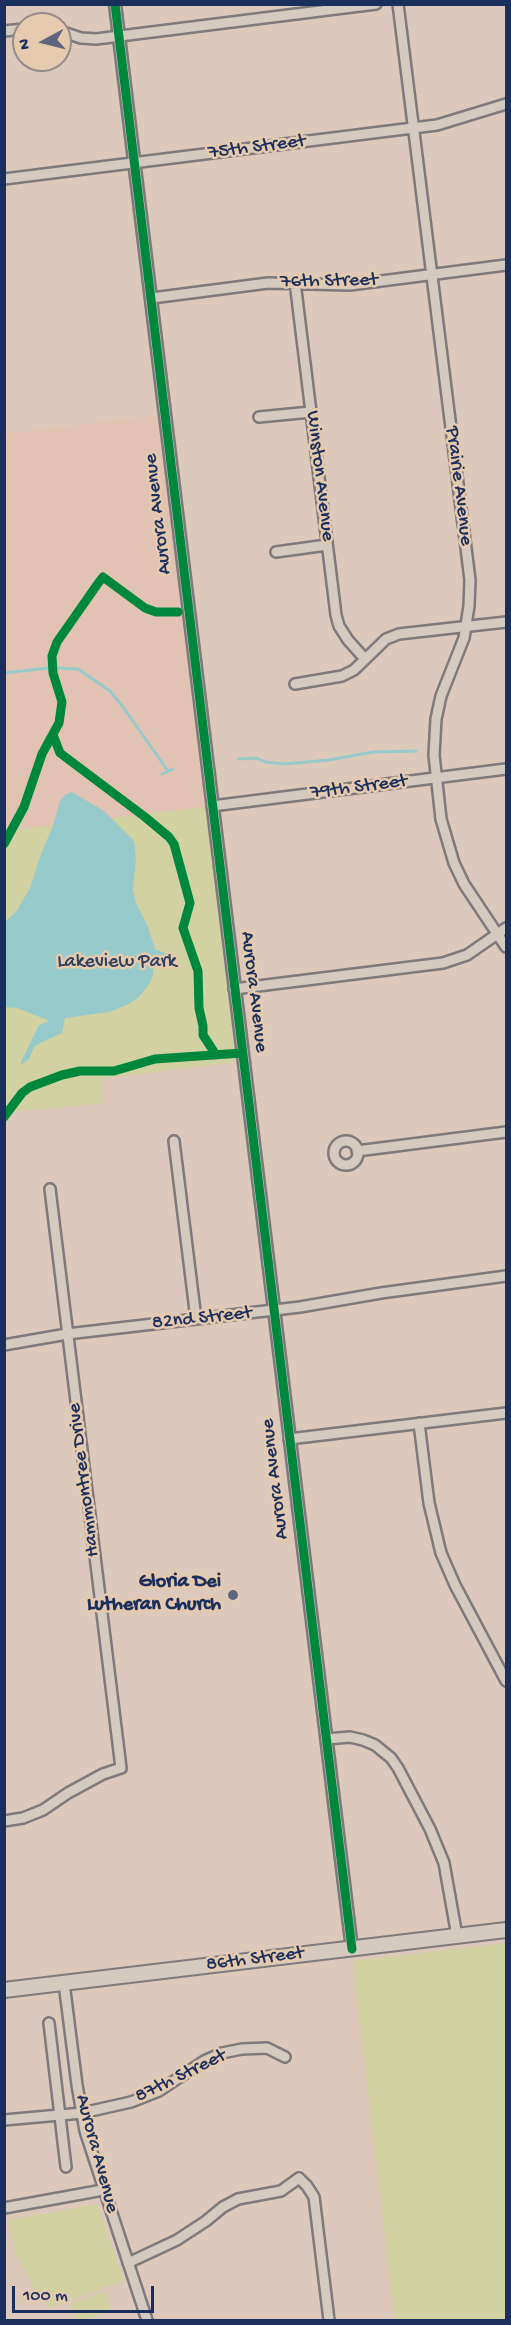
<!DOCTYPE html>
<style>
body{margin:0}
#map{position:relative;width:511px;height:2325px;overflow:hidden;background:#dcc9bb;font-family:"Gochi Hand",sans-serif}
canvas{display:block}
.frame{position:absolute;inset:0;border:6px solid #1b2f5e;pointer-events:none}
.north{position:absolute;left:12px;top:12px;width:60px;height:60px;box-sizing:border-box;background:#e6caad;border:2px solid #958c8d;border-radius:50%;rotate:263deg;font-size:16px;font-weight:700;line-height:24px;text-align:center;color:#1b2f5e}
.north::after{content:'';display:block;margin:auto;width:21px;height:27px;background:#5f657f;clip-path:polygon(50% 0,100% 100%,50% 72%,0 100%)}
.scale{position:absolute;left:12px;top:2286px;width:142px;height:27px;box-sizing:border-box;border:3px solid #1b2f5e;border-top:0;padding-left:8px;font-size:18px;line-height:21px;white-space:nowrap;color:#1b2f5e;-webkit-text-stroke:4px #e6caad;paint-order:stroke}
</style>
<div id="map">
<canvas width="511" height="2325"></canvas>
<div class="frame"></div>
<div class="north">N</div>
<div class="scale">100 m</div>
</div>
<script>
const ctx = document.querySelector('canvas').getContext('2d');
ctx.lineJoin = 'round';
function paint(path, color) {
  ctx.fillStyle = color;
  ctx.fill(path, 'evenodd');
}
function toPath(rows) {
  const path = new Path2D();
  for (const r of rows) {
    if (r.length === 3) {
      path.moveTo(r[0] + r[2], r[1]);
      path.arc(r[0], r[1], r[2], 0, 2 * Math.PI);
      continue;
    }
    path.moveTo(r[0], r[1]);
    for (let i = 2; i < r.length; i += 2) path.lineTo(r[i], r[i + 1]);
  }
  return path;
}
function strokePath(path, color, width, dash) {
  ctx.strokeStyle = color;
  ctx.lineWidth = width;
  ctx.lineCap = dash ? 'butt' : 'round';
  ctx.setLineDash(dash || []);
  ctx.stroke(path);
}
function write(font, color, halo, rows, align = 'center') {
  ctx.font = font + ' "Gochi Hand",sans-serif';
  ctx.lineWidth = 5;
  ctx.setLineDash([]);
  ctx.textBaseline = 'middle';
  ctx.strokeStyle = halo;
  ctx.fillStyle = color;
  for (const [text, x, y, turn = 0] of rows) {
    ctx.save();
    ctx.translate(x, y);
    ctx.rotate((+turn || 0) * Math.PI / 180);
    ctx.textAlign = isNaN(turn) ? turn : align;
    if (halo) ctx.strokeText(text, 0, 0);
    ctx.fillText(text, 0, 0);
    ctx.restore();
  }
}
const built = toPath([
 [165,414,212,806,5,831,4,434]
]);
const green = toPath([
 [212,806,243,1061,101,1079,103,1103,14,1112,5,1123,5,831],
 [506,1943,506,2320,395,2320,353,1961],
 [97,2204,124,2280,50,2308,36,2292,16,2254,8,2220],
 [104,2291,111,2311,85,2320,75,2320,69,2304]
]);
const water = toPath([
 [72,792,104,811,134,841,136,858,133,890,136,903,148,927,155,949,167,954,166,958,155,955,153,974,150,983,139,997,127,1005,109,1012,65,1018,62,1033,40,1043,34,1047,29,1059,21,1065,21,1062,39,1025,50,1021,17,1008,5,1007,5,922,16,912,30,888,41,854,53,826,60,801,65,795]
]);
const stream = toPath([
 [58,668,78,669,110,691,123,707,168,771],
 [4,673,48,668],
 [239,759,256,758,265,762,285,764,329,760,373,752,416,751],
 [162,774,173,769]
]);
const minor = toPath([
 [398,4,470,580,469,606,464,638,441,696,436,719,434,755,441,819,454,863,464,884,506,947],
 [4,31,24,29],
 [60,31,81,38,96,39,376,4],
 [4,179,437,125,506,104],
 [295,282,336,615,339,626,348,640,365,659],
 [152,298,268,283,350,285,506,265],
 [259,417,311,412],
 [276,552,327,545],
 [295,684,342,676,354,670,386,639,399,634,506,622],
 [212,806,506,769],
 [234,989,443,963,467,955,506,928],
 [174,1141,196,1319],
 [346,1153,12],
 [357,1151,506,1132],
 [4,1345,67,1334,300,1307,381,1293,506,1276],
 [419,1423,429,1503,441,1553,455,1585,506,1681],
 [289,1439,506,1413],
 [326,1739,350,1737,363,1740,375,1745,391,1758,398,1768,430,1829,444,1863,457,1936],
 [4,1821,23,1818,43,1810,68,1793,103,1774,121,1768,50,1189],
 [64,1983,77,2085,85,2131,147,2320],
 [49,2023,66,2167],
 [4,2120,82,2113,131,2102,159,2091,204,2061,222,2053,242,2049,267,2048,285,2057],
 [4,2208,103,2190],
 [128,2263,177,2240,206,2221,223,2207,238,2199,281,2191,299,2178,307,2186,314,2197,329,2320]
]);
const tertiary = toPath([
 [115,4,352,1949]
]);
const primary = toPath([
 [4,1990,506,1930]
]);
const cycleway = toPath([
 [115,4,352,1949],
 [53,735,60,753,145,817,169,837,174,844,190,903,183,928,198,971,199,1008,203,1026,203,1035,216,1055],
 [4,844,24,807,42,754,59,723,62,702,53,673,52,656,57,642,99,582,103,577,145,608,156,612,178,612],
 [4,1117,22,1093,30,1087,62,1075,80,1071,114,1071,155,1059,242,1053]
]);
const markers = [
 [233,1595,6,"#5f657f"]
];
const streetNames = [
 ["75th Street",257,148,-7],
 ["76th Street",329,282,-1],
 ["Winston Avenue",319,476,83],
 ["Prairie Avenue",458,486,83],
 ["Aurora Avenue",159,514,-97],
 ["79th Street",359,788,-7],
 ["Aurora Avenue",253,992,83],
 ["82nd Street",202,1319,-6],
 ["Aurora Avenue",276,1479,-97],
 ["Hammontree Drive",85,1480,-97],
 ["86th Street",255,1960,-7],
 ["87th Street",181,2077,-26],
 ["Aurora Avenue",96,2154,75]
];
const parkNames = [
 ["Lakeview Park",117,963]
];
const poiNames = [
 ["Gloria Dei",221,1583],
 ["Lutheran Church",221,1606]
];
paint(built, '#e2c3b3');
paint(green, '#d1d1a1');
paint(water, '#97cacb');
strokePath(stream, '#97cacb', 3);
strokePath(minor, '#7e797c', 14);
strokePath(tertiary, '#7e797c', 15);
strokePath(primary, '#7e797c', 18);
strokePath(minor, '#d4cabf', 9);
strokePath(tertiary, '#d4cabf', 10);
strokePath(primary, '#d4cabf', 14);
strokePath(cycleway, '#00873e', 9);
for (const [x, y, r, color] of markers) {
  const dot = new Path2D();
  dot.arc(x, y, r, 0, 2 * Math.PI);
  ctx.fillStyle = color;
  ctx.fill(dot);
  strokePath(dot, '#e6caad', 2);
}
write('20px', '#1b2f5e', '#e6caad', streetNames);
write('20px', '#2c4062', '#e6caad', parkNames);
write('bold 20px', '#1b2f5e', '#e6caad', poiNames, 'right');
</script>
